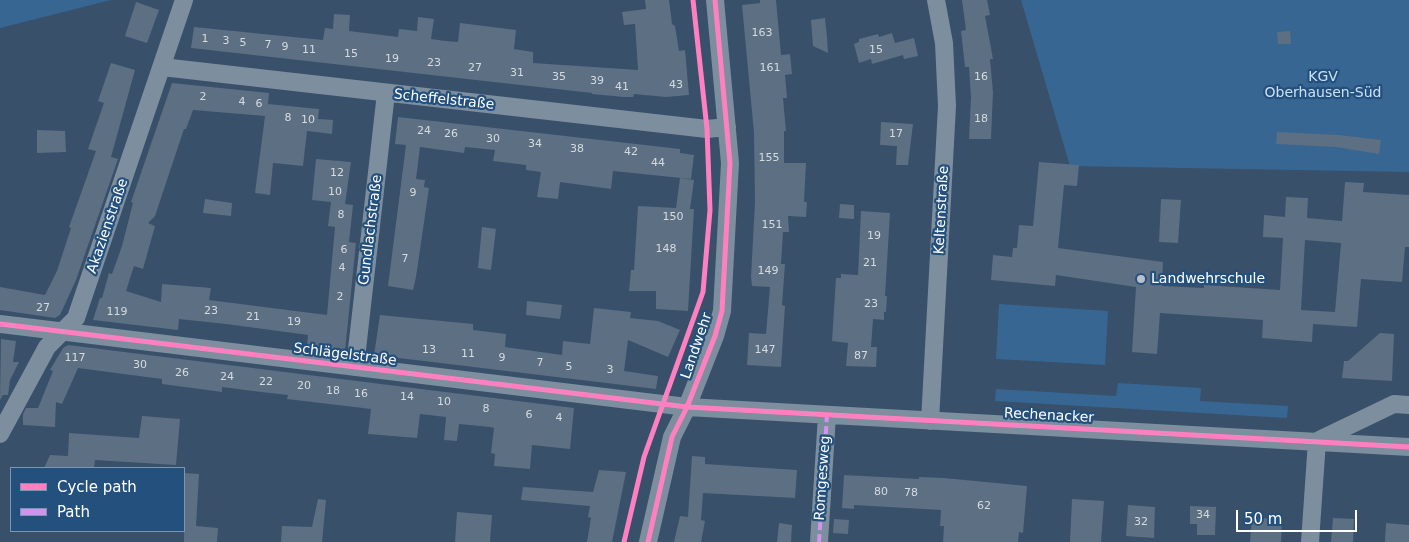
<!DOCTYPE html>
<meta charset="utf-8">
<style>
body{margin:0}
#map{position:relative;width:1409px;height:542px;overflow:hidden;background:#385069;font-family:"DejaVu Sans",sans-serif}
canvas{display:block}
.legend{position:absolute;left:10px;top:467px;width:175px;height:65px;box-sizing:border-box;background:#24507d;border:1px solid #7c96b1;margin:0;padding:6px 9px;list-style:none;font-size:15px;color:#fff}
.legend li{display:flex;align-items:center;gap:10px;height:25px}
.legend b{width:25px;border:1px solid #7c96b1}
.scale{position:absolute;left:1236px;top:510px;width:121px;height:22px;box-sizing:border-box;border:2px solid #fff;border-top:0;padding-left:6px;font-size:15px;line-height:18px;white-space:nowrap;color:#fff;-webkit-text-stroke:4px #24507d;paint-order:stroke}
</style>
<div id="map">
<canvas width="1409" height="542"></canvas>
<ul class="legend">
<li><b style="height:6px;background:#ff80c0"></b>Cycle path</li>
<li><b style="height:6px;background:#d193ec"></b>Path</li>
</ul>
<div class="scale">50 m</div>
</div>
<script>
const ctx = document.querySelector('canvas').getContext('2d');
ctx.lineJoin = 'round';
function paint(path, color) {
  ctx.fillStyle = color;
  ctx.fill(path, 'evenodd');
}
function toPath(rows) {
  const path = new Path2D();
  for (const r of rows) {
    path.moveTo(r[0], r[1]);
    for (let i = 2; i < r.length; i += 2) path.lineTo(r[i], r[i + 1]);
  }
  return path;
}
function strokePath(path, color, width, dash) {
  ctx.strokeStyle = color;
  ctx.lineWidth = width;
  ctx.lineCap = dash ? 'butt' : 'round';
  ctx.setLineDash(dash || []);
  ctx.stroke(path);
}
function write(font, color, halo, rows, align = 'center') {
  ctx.font = font + ' "DejaVu Sans",sans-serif';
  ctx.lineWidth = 4.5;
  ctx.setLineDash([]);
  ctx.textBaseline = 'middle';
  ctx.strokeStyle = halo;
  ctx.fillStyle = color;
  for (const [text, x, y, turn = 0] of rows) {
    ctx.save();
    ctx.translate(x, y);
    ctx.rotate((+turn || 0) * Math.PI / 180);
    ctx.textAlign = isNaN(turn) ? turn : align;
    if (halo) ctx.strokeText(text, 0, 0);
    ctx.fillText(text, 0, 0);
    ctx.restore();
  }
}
const green = toPath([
 [0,0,111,0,0,28],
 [1021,0,1409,0,1409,172,1070,166],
 [999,304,1108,311,1105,365,996,359],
 [1118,383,1201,388,1200,401,1288,406,1287,418,995,401,996,389,1116,396]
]);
const building = toPath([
 [645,0,669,0,672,24,675,26,679,51,685,50,689,95,666,97,634,94,633,97,624,97,592,94,592,93,191,48,194,27,323,40,325,28,333,29,334,14,350,15,349,31,398,37,399,29,417,31,418,17,434,19,431,39,445,41,458,42,460,23,516,30,514,49,533,52,533,63,638,70,635,24,624,25,622,12,646,9],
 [760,0,776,0,781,55,790,54,792,74,785,75,787,98,783,98,786,131,784,131,784,163,806,163,804,202,807,202,806,217,788,216,789,232,783,232,781,264,785,264,782,305,785,306,781,367,747,365,749,333,766,334,770,287,752,286,751,277,755,202,754,133,742,5,760,3],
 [962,0,987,0,990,15,985,16,993,59,990,59,993,92,991,139,969,139,971,97,969,67,965,67,961,31,966,30],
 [136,2,159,10,147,43,125,36],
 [825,18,827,37,828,53,813,46,811,20],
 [1290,31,1291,44,1278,44,1277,32],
 [892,33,895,43,914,38,918,56,904,59,903,55,872,64,871,59,859,63,854,44,859,42,859,39,878,34,879,37],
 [111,63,135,70,111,157,118,159,76,280,60,315,55,318,0,310,0,287,45,295,57,271,71,228,69,227,96,151,88,149,104,103,98,101],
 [172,83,269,93,268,104,319,109,318,119,333,120,332,134,307,131,303,166,273,163,270,195,255,193,265,116,193,110,186,129,184,129,155,216,148,223,155,226,143,269,134,266,126,291,161,302,162,284,211,288,209,300,327,315,335,227,328,226,331,202,312,200,316,159,351,162,345,204,353,205,349,242,356,243,345,351,307,346,308,335,226,324,179,319,178,330,93,320,100,298,102,298,109,273,112,274,122,246,133,203,131,202],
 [398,117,680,149,680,153,694,155,691,179,613,171,611,189,560,182,558,199,537,197,541,172,526,170,526,165,493,161,495,150,465,147,464,153,420,147,416,179,425,180,424,187,429,188,416,277,413,290,388,286,406,145,395,144],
 [881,122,913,124,908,165,896,165,897,146,880,145],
 [37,130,65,131,66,152,37,153],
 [1277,132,1339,135,1381,140,1379,154,1336,147,1276,144],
 [1039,162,1079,165,1077,186,1064,185,1058,248,1163,262,1162,286,1204,288,1204,285,1280,290,1283,238,1263,237,1264,215,1285,217,1286,197,1308,198,1307,218,1342,221,1345,182,1364,183,1363,192,1409,195,1409,247,1405,247,1402,282,1361,279,1357,327,1313,324,1312,342,1262,338,1263,320,1160,313,1157,354,1132,352,1136,287,1056,275,1055,286,991,280,993,255,1012,257,1013,248,1017,248,1019,225,1033,226],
 [1305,240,1341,243,1335,312,1301,310],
 [680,178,694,180,690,209,694,209,688,311,656,309,656,291,629,291,631,270,634,270,638,206,676,208],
 [205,199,232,203,231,216,203,213],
 [1161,199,1181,200,1178,243,1159,242],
 [840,204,854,205,854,219,839,218],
 [861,211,890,213,885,296,887,296,886,312,884,312,884,320,873,319,871,347,877,347,876,367,846,366,848,343,832,341,836,278,841,278,841,274,858,275],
 [482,227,496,229,491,270,478,268],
 [527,301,562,305,560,319,526,315],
 [594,308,631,312,630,318,658,321,680,330,668,357,628,340,624,371,658,376,656,389,374,355,380,315,473,324,473,330,506,334,505,347,562,355,563,341,590,344],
 [1380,333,1394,334,1392,381,1342,378,1344,361,1348,361],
 [1,339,16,341,13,362,19,362,10,380,8,395,3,395,0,400],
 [68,345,574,408,570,449,532,445,530,469,494,466,495,454,491,453,494,428,490,427,459,424,457,441,444,440,446,417,420,414,417,438,368,434,371,409,287,399,288,395,261,392,222,387,222,392,162,384,162,379,78,368,62,404,56,402,55,427,23,425,23,414,26,408,38,408,53,371,50,370,63,348],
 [142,416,180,419,176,465,95,460,94,468,44,468,50,455,68,456,69,433,139,438],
 [692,456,705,457,705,464,797,470,795,498,703,493,701,520,705,521,701,542,674,542,680,516,688,517],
 [599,470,626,472,612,542,587,542,591,518,588,517,590,506,521,500,523,487,593,492],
 [184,473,199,474,196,526,218,528,217,542,184,542],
 [844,475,919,479,919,477,944,478,1027,486,1023,533,1019,532,1018,542,943,542,944,526,940,526,941,510,854,505,854,509,842,508],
 [318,499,326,500,322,542,281,542,282,526,312,527],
 [1072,499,1104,501,1101,542,1070,542],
 [1128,505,1155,507,1154,538,1126,536],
 [1190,506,1216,507,1215,535,1197,535,1197,524,1190,524],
 [457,512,492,515,490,542,455,542],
 [1252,518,1282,519,1281,542,1250,542],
 [1333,518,1354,519,1353,542,1331,542],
 [834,519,849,520,848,534,833,533],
 [779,523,792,525,791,542,777,542],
 [1386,523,1409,525,1409,542,1385,542]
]);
const minor = toPath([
 [162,67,707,129,727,127],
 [0,324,687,407,1409,447],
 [355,367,386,93],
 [930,421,947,106,944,43,936,0],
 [0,434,47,347,76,318,184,0],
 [648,542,672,437,687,407,715,336,722,311,730,163,715,0],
 [819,542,827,415],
 [1310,542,1317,441,1394,404,1409,405]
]);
const quiet = toPath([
 [819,542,827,415]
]);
const cycleway = toPath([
 [0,324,687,407,1409,447],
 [624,542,644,457,703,292,710,210,707,129,693,0],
 [648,542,672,437,687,407,715,336,722,311,730,163,715,0]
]);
const markers = [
 [1141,279,5,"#b9c2ca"]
];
const numberNames = [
 ["163",762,33],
 ["1",205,39],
 ["3",226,41],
 ["5",243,43],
 ["7",268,45],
 ["9",285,47],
 ["11",309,50],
 ["15",876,50],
 ["15",351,54],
 ["19",392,59],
 ["23",434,63],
 ["27",475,68],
 ["161",770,68],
 ["31",517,73],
 ["35",559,77],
 ["16",981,77],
 ["39",597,81],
 ["43",676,85],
 ["41",622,87],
 ["2",203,97],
 ["4",242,102],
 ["6",259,104],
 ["8",288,118],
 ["18",981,119],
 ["10",308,120],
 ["24",424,131],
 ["26",451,134],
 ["17",896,134],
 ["30",493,139],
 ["34",535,144],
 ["38",577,149],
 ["42",631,152],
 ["155",769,158],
 ["44",658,163],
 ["12",337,173],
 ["10",335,192],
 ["9",413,193],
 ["8",341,215],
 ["150",673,217],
 ["151",772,225],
 ["19",874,236],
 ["148",666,249],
 ["6",344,250],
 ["7",405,259],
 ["21",870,263],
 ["4",342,268],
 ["149",768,271],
 ["2",340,297],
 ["23",871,304],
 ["27",43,308],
 ["23",211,311],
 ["119",117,312],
 ["21",253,317],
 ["19",294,322],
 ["13",429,350],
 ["147",765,350],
 ["11",468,354],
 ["87",861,356],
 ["117",75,358],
 ["9",502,358],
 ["7",540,363],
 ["30",140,365],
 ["5",569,367],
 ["3",610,370],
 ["26",182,373],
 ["24",227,377],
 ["22",266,382],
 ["20",304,386],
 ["18",333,391],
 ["16",361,394],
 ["14",407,397],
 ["10",444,402],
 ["8",486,409],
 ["6",529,415],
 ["4",559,418],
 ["80",881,492],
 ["78",911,493],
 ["62",984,506],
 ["34",1203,515],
 ["32",1141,522]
];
const parkNames = [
 ["KGV",1323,77],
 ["Oberhausen-Süd",1323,93]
];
const streetNames = [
 ["Scheffelstraße",444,100,6],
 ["Keltenstraße",942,210,-87],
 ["Akazienstraße",108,226,-71],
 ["Gundlachstraße",371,230,-83],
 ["Landwehr",697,346,-71],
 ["Schlägelstraße",345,355,7],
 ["Rechenacker",1049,416,3],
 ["Romgesweg",823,478,-86]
];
const poiNames = [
 ["Landwehrschule",1151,279]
];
paint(green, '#376693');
paint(building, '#5d6f82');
strokePath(minor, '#7d8e9f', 18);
strokePath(quiet, '#d193ec', 4, [8, 4]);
strokePath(cycleway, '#ff80c0', 5);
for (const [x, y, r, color] of markers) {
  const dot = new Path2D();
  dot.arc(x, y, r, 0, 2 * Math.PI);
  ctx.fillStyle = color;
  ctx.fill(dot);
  strokePath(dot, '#24507d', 2);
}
write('11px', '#d6dbe0', null, numberNames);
write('14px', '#cbe0f4', '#24507d', parkNames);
write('14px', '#fff', '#24507d', streetNames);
write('14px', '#fff', '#24507d', poiNames, 'left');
</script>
